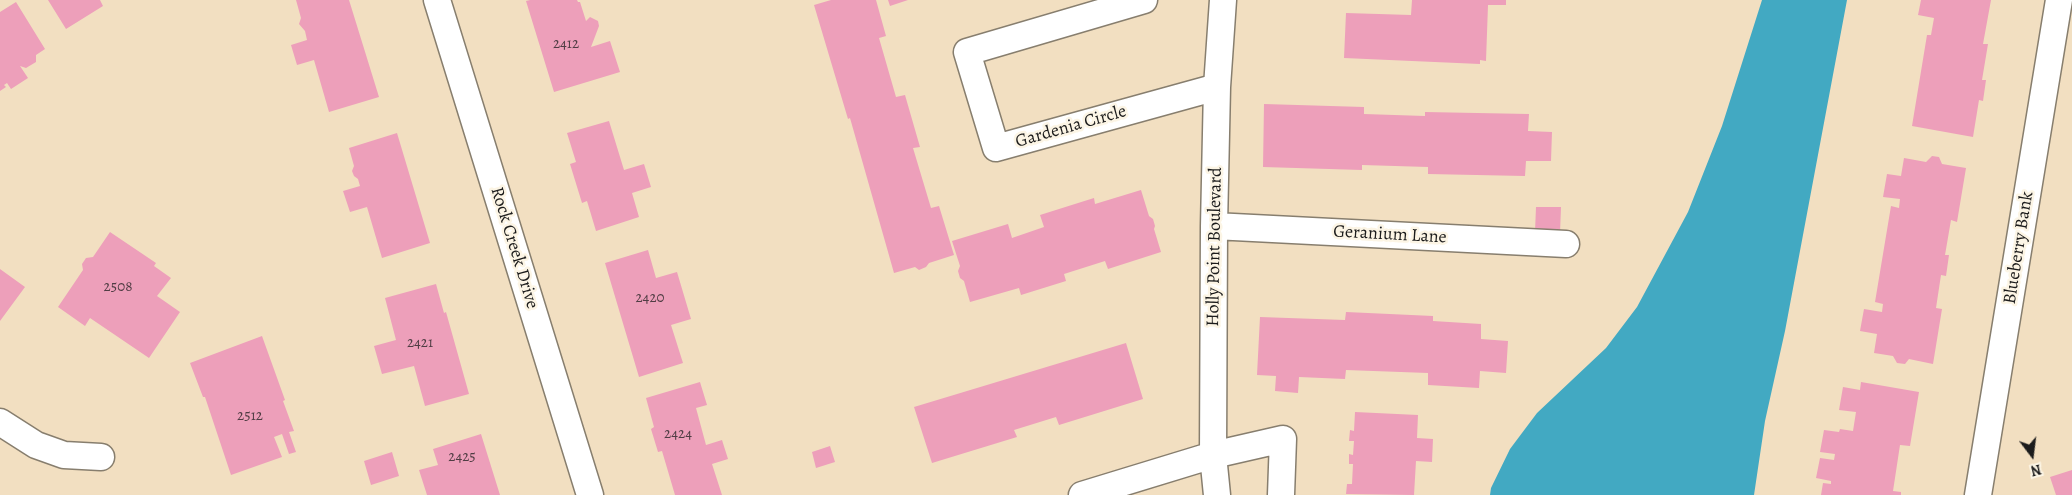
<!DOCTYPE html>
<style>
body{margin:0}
#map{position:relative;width:2072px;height:495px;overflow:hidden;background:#f2dfc1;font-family:Alegreya,serif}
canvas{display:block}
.north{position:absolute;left:2007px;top:430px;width:50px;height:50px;-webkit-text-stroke:4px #fcf5e5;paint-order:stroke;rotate:165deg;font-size:14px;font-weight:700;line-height:20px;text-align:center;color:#1c1c1c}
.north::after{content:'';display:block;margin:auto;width:18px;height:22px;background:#1c1c1c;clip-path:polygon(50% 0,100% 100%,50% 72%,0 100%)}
</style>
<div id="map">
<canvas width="2072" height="495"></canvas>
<div class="north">N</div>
</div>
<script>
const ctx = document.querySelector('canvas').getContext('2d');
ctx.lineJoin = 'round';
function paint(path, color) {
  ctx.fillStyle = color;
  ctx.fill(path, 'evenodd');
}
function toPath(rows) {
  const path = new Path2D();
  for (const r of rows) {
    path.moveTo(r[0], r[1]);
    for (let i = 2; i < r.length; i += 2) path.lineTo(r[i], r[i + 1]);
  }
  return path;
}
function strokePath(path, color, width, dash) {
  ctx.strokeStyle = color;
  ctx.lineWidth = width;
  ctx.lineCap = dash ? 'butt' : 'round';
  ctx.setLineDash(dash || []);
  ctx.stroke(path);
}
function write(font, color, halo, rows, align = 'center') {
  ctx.font = font + ' Alegreya,serif';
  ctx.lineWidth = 5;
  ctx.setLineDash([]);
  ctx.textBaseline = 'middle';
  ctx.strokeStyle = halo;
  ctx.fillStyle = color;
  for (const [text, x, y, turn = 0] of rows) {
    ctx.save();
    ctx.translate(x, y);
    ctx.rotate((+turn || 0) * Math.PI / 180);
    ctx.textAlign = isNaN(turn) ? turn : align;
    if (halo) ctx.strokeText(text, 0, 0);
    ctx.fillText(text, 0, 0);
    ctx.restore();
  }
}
const water = toPath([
 [1762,0,1847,0,1785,331,1765,421,1754,495,1490,495,1491,488,1510,449,1537,413,1606,348,1637,307,1688,212,1722,126]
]);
const building = toPath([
 [48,0,100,0,103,6,66,29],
 [296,0,349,0,379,97,329,112,314,60,297,65,291,45,307,40,305,31,299,24,301,18],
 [530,0,577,0,578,2,580,2,586,21,590,17,598,21,599,26,591,47,610,41,620,72,554,92,526,1],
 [831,0,876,0,886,36,879,38,896,97,905,95,920,147,913,148,931,208,939,206,954,255,929,263,926,267,919,270,915,267,894,273,850,118,848,119,814,5],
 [888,0,908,0,890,6],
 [1412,0,1506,0,1506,5,1488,5,1486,61,1480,60,1480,64,1344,58,1346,13,1411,15],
 [1921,0,1991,0,1983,44,1988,44,1982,80,1986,80,1983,101,1979,100,1973,137,1912,126,1927,35,1931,35,1934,18,1918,15],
 [16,2,45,49,36,55,36,62,26,68,20,66,28,78,11,89,7,83,4,85,6,87,0,91,0,12],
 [1264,104,1364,107,1364,114,1425,116,1425,112,1529,114,1528,131,1552,132,1551,161,1526,161,1525,176,1428,174,1428,167,1362,165,1362,170,1263,167],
 [609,121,624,170,644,164,651,187,632,193,639,217,596,231,587,201,582,203,570,164,576,162,567,133],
 [397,133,430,243,382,258,367,207,350,212,343,191,360,186,358,179,354,176,352,171,354,166,349,148],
 [1932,156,1939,157,1942,164,1966,168,1957,222,1951,220,1945,255,1949,255,1946,276,1941,275,1936,308,1942,309,1933,364,1909,359,1905,364,1897,363,1893,356,1874,353,1877,334,1860,331,1864,309,1882,312,1883,304,1875,302,1891,206,1899,208,1900,199,1883,197,1887,174,1901,176,1904,158,1926,162],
 [1141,190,1149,216,1153,219,1155,226,1154,229,1161,252,1108,269,1105,261,1064,274,1066,281,1021,295,1019,288,970,302,964,281,960,278,958,271,960,266,952,241,1008,224,1012,238,1044,227,1040,215,1094,198,1095,204],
 [1536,207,1561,207,1560,233,1535,232],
 [110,232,156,263,154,266,171,278,157,296,180,312,149,358,90,318,85,326,58,307,83,270,82,264,86,258,93,257],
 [648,250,656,278,677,272,691,319,671,325,683,363,639,377,605,263],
 [0,269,25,287,0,321],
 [436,284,444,313,446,312,469,394,425,406,414,366,382,374,374,346,396,340,385,298],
 [1346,312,1433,316,1433,321,1481,324,1481,339,1508,341,1506,373,1480,371,1479,388,1428,385,1428,373,1346,370,1345,379,1299,377,1298,393,1275,391,1276,376,1257,375,1260,317,1345,320],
 [262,336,285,400,283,401,294,431,289,432,296,452,289,454,282,434,274,437,282,457,231,475,205,397,203,397,190,363],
 [1126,343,1143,399,1059,425,1056,417,1014,430,1017,437,932,463,914,407],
 [700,382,707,405,696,408,706,445,722,440,728,459,712,464,722,495,675,495,662,451,658,452,651,429,654,427,646,398],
 [1861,382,1919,392,1910,446,1900,445,1893,491,1901,492,1901,495,1821,495,1823,483,1831,484,1831,481,1816,478,1820,458,1834,460,1835,454,1820,452,1824,430,1839,432,1840,429,1853,431,1856,412,1839,410,1843,387,1860,390],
 [1355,412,1418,415,1417,438,1433,439,1432,462,1416,461,1414,495,1346,494,1347,484,1352,484,1353,464,1349,464,1349,454,1353,455,1354,441,1349,441,1350,430,1354,431],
 [481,434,500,495,427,495,419,470,438,465,433,449],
 [830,446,835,462,816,468,812,452],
 [392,452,399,476,371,485,364,461],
 [2072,470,2072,495,2056,495,2050,477]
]);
const minor = toPath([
 [437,0,590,495],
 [1144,0,967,52,996,148,1217,87],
 [1214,226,1566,244],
 [0,422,36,445,64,455,101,457],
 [1082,495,1213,455,1283,439,1281,495],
 [1217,495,1213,455,1214,226,1217,87,1223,0],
 [1978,495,2059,0]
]);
const numberNames = [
 ["2412",566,44],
 ["2508",118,287],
 ["2420",650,298],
 ["2421",420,343],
 ["2512",250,416],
 ["2424",678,434],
 ["2425",462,457]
];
const streetNames = [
 ["Gardenia Circle",1071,127,-16],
 ["Geranium Lane",1390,235,3],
 ["Holly Point Boulevard",1215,247,-89],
 ["Rock Creek Drive",514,248,73],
 ["Blueberry Bank",2019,248,-81]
];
paint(water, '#42a9c2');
paint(building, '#ed9fba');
strokePath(minor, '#877e6e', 29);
strokePath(minor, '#fff', 26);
write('15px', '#503d44', null, numberNames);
write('18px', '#1c1c1c', '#fcf5e5', streetNames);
</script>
